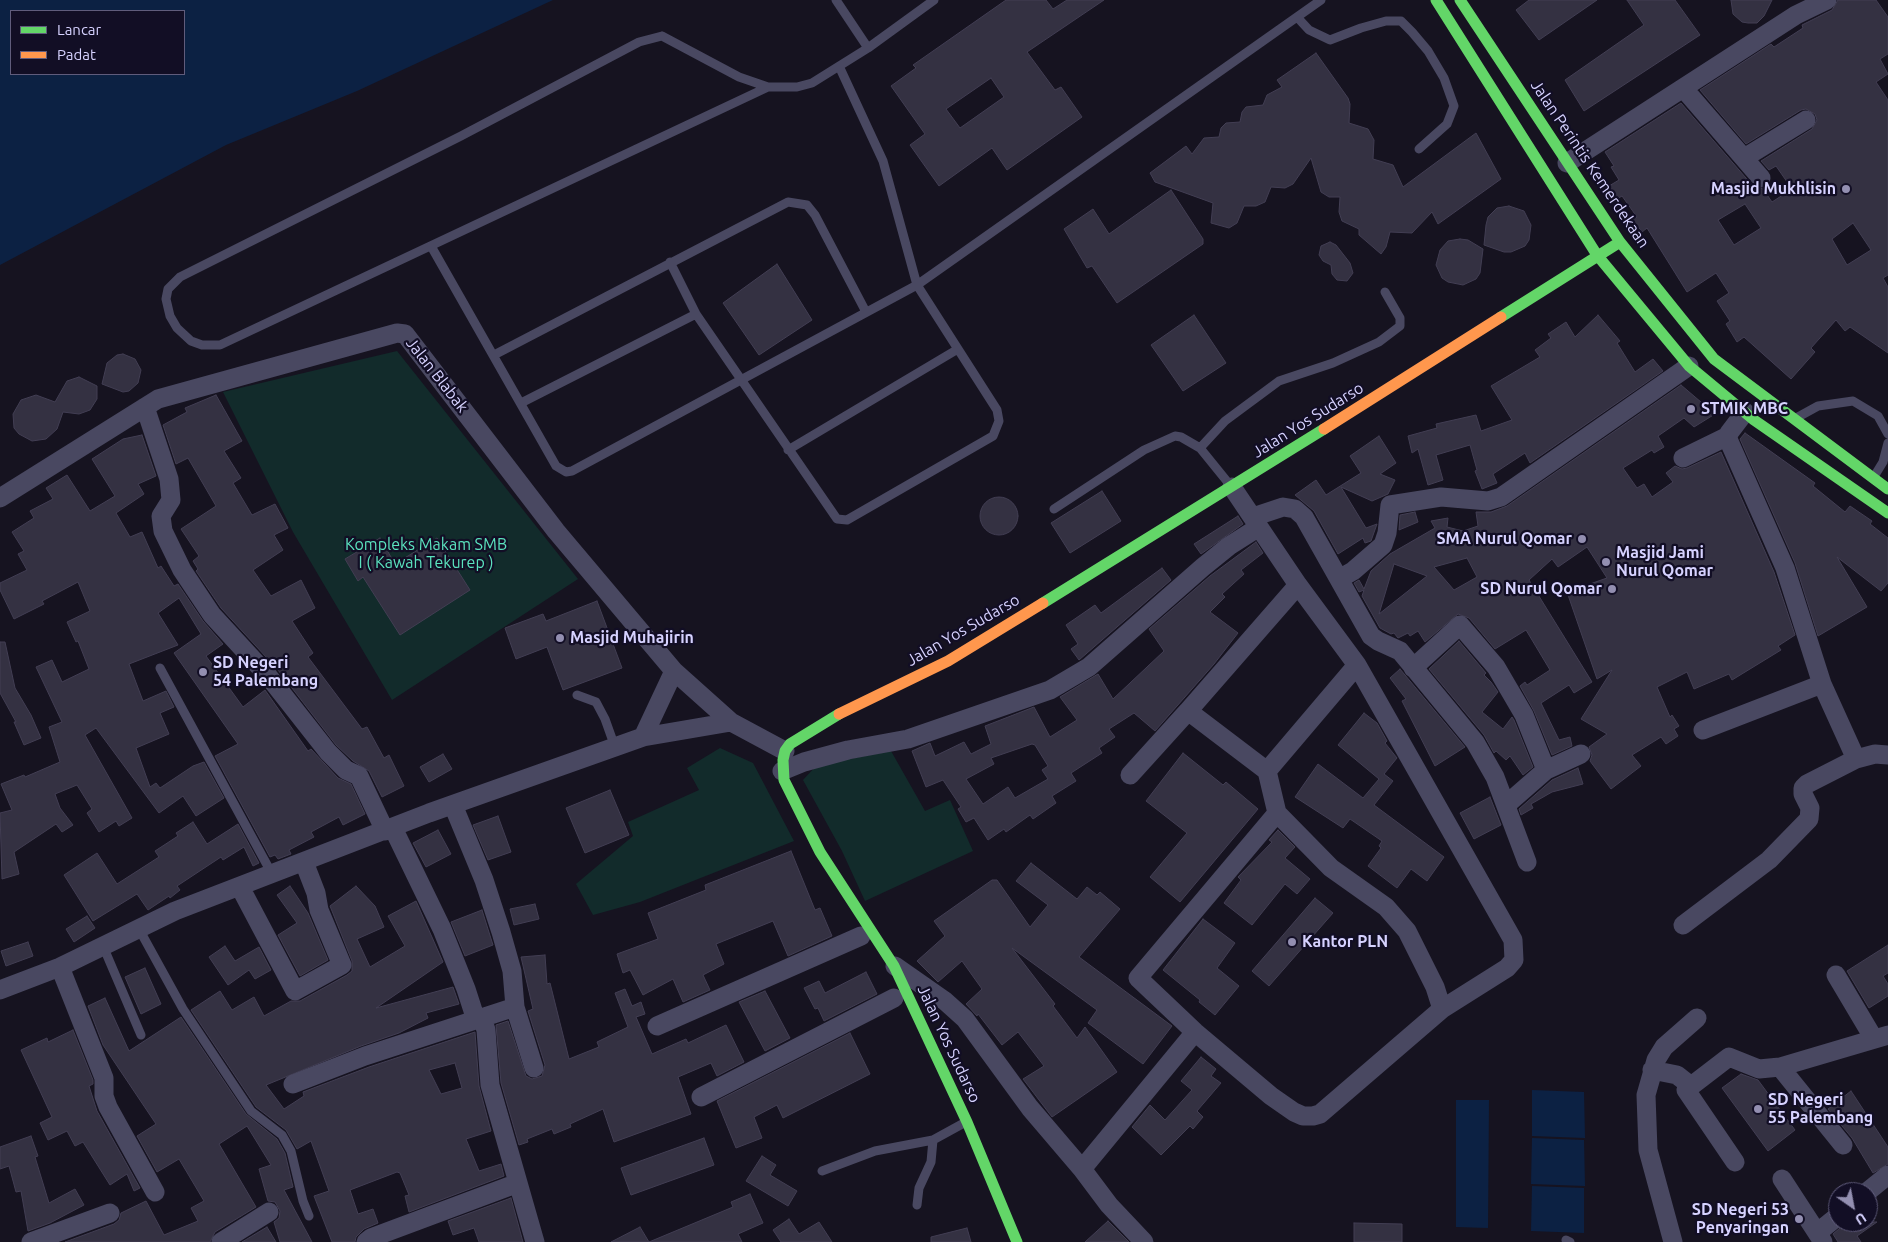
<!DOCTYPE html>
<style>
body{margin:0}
#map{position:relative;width:1888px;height:1242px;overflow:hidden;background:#161320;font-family:Ubuntu,sans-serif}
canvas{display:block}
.legend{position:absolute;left:10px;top:10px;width:175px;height:65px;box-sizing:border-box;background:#120e25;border:1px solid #605c7c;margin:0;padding:6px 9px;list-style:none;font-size:15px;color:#d6d2ff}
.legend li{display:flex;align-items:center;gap:10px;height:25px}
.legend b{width:25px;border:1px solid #605c7c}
.north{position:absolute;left:1828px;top:1182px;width:50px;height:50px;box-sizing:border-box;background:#120e25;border:1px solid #605c7c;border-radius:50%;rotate:147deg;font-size:14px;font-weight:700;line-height:20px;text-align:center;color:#d6d2ff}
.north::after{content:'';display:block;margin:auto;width:18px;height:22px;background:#938fb1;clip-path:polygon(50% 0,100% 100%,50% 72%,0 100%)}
</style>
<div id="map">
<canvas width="1888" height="1242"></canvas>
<ul class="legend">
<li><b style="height:6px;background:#63d668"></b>Lancar</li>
<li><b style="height:6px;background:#ff974d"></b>Padat</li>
</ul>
<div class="north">U</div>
</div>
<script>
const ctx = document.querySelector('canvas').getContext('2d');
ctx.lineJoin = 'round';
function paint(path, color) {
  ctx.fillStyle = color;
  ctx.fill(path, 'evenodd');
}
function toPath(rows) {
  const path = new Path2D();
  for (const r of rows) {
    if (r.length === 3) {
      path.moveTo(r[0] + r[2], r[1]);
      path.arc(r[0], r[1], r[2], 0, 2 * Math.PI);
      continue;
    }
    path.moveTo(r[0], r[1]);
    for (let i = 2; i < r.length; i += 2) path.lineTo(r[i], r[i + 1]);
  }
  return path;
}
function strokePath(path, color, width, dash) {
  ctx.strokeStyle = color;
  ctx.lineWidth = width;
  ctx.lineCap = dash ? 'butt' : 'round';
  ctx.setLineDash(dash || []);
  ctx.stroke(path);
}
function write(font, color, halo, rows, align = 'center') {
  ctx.font = font + ' Ubuntu,sans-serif';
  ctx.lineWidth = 4.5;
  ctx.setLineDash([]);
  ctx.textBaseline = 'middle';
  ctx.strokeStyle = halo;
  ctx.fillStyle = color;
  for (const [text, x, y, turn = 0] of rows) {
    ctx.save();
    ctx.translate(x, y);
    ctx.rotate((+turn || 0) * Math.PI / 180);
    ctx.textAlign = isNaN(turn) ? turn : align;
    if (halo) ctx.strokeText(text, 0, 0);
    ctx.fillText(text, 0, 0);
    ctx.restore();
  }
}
const green = toPath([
 [397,351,578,579,392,700,293,532,223,392],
 [720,748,753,763,794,841,640,902,593,915,576,884,633,836,628,822,699,790,687,768],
 [891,751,925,811,950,800,973,851,865,901,842,851,803,780,817,765]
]);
const water = toPath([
 [0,0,553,0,357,91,226,145,0,265],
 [184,11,184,74,11,74,11,11],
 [1532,1090,1584,1092,1585,1138,1532,1136],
 [1456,1100,1489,1100,1488,1228,1456,1227],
 [1532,1138,1584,1140,1585,1186,1531,1184],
 [1532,1186,1584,1188,1584,1233,1531,1231]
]);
const building = toPath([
 [1006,0,1046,0,1053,9,1067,0,1104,0,1027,52,1055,90,1061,87,1082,117,1007,170,992,148,939,186,910,145,925,134,891,86,916,68,913,65,1006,0],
 [991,78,1004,97,960,128,946,109,991,78],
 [1529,0,1597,0,1539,40,1516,10,1529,0],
 [1627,0,1675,0,1700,35,1584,111,1565,80,1644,25,1627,0],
 [1731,0,1772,0,1764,16,1757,23,1748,23,1742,22,1733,14,1731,0],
 [1838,0,1876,0,1888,17,1888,54,1880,59,1888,74,1876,82,1888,100,1888,275,1883,278,1888,287,1888,353,1850,327,1845,331,1836,320,1811,348,1815,352,1791,379,1744,337,1737,342,1726,324,1730,321,1717,301,1729,293,1716,273,1687,292,1647,228,1642,232,1633,219,1637,217,1622,196,1617,199,1609,186,1619,180,1611,167,1614,166,1605,152,1681,103,1752,185,1763,189,1772,202,1792,189,1776,166,1769,170,1761,161,1812,129,1817,120,1815,114,1806,109,1801,110,1746,144,1700,90,1771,44,1774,47,1803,28,1802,25,1832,10,1838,0],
 [1745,204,1761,228,1734,245,1718,220,1745,204],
 [1853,223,1871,250,1847,265,1832,239,1853,223],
 [1316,53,1348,98,1350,104,1349,123,1368,129,1374,140,1373,159,1393,165,1403,187,1476,133,1501,179,1438,224,1432,212,1412,233,1390,232,1386,247,1381,254,1359,235,1359,229,1342,221,1339,212,1340,197,1329,197,1321,192,1311,158,1293,184,1285,188,1271,187,1265,202,1256,206,1244,206,1237,223,1229,228,1211,223,1213,203,1155,182,1150,173,1186,146,1192,154,1204,138,1219,137,1221,128,1226,123,1240,122,1242,112,1246,107,1263,105,1267,95,1282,87,1277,80,1316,53],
 [1171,190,1203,239,1203,244,1117,303,1092,266,1087,268,1064,229,1093,209,1109,234,1171,190],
 [1509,206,1524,211,1531,225,1529,240,1525,246,1511,252,1504,252,1484,245,1486,225,1488,217,1497,208,1509,206],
 [1460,239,1468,240,1483,249,1480,273,1476,279,1463,285,1448,282,1442,278,1436,265,1440,250,1448,241,1460,239],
 [1330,242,1336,245,1350,263,1353,273,1347,281,1337,280,1332,274,1331,265,1323,261,1319,255,1321,246,1330,242],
 [777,264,812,320,759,355,723,303,777,264],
 [1194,315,1226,363,1183,391,1151,345,1194,315],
 [1598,315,1620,341,1617,343,1635,372,1653,359,1663,371,1530,463,1525,453,1493,474,1497,483,1482,489,1475,471,1477,470,1470,445,1436,455,1443,480,1428,485,1418,449,1412,453,1408,436,1437,428,1436,424,1476,415,1481,431,1512,420,1491,386,1540,357,1535,350,1551,338,1548,334,1566,322,1575,337,1598,315],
 [123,354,135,359,141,370,138,383,129,391,123,392,102,384,107,363,117,355,123,354],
 [79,377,97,386,97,399,90,410,79,414,63,412,57,429,46,439,32,441,19,434,14,428,13,414,21,400,36,395,55,402,67,381,79,377],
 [1681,385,1715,414,1694,427,1684,418,1658,436,1664,447,1654,453,1652,450,1623,468,1637,488,1644,484,1652,497,1673,482,1666,473,1675,466,1682,469,1687,468,1721,452,1774,572,1795,635,1778,646,1781,650,1732,680,1729,674,1694,689,1687,672,1657,687,1670,717,1672,715,1679,726,1674,729,1678,736,1666,744,1661,737,1632,755,1641,766,1611,789,1590,761,1592,755,1589,747,1607,734,1581,719,1612,670,1597,679,1567,592,1607,578,1587,547,1558,567,1552,559,1529,580,1592,682,1574,693,1569,685,1541,703,1559,740,1570,737,1572,746,1552,755,1534,711,1520,686,1525,682,1527,685,1550,670,1526,630,1495,649,1469,618,1458,614,1425,642,1418,631,1410,636,1408,633,1398,638,1394,633,1391,634,1380,628,1362,596,1364,590,1359,592,1354,583,1359,580,1364,589,1371,571,1390,554,1435,528,1431,521,1448,518,1447,527,1463,531,1478,526,1476,512,1491,512,1507,506,1681,385],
 [1467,558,1477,577,1454,590,1434,567,1467,558],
 [1394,564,1427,576,1379,614,1394,564],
 [216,395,242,441,224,451,241,478,233,483,252,515,275,504,288,528,274,535,283,550,253,570,271,596,301,580,315,608,292,621,313,653,308,657,362,729,367,727,384,758,389,755,404,786,382,797,369,771,353,761,336,745,278,670,221,608,196,571,198,569,193,561,199,556,181,529,216,506,188,458,176,464,163,425,187,412,185,408,216,395],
 [1745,433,1815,483,1813,486,1845,512,1850,506,1872,521,1870,524,1888,538,1888,583,1881,591,1837,557,1867,607,1818,636,1795,563,1740,439,1745,433],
 [142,435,156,476,138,484,144,494,116,513,130,537,142,532,158,568,161,566,174,586,178,584,203,621,223,644,206,656,243,707,265,690,308,751,311,749,338,778,351,784,365,814,343,825,339,817,311,832,314,837,289,850,291,854,278,859,275,855,270,857,215,756,238,744,174,653,201,634,179,598,158,613,178,645,129,664,143,701,166,691,174,707,160,713,169,734,136,748,150,787,156,783,160,788,193,766,204,762,224,798,196,816,183,796,159,813,96,728,85,735,132,818,119,826,116,821,99,832,87,813,92,809,77,785,55,794,60,808,73,825,62,832,56,824,14,852,19,874,2,879,0,813,12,810,1,784,24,775,25,777,60,762,49,727,62,722,36,667,52,660,62,682,89,669,78,641,76,642,67,622,90,611,78,582,42,601,44,604,14,619,0,590,0,583,27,570,18,554,24,551,12,532,34,518,30,511,53,499,46,488,67,475,90,511,115,496,92,459,123,439,142,435],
 [1379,436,1396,463,1380,474,1395,480,1388,494,1372,501,1341,487,1366,528,1377,524,1371,541,1365,543,1363,538,1338,554,1314,511,1295,495,1316,480,1326,495,1361,473,1350,456,1379,436],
 [1102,491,1121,521,1070,553,1051,523,1102,491],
 [999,516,19],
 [1415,512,1418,522,1399,530,1400,515,1415,512],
 [1238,516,1243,524,1201,554,1194,544,1238,516],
 [380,538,395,564,437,538,470,590,400,635,363,577,358,581,345,559,380,538],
 [1256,542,1263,553,1241,570,1244,574,1222,594,1225,597,1210,612,1238,633,1214,664,1155,731,1134,713,1109,729,1115,737,1099,748,1102,753,1071,773,1076,781,1052,796,1056,803,1033,819,1030,815,1006,832,1004,829,988,840,974,818,966,822,958,809,961,807,943,780,926,787,912,751,930,743,935,756,964,742,971,754,991,744,985,726,1034,707,1050,737,1077,720,1060,697,1098,674,1113,699,1164,651,1149,629,1210,576,1256,542],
 [1032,744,1035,745,1048,766,1042,770,1048,779,1015,798,1008,787,983,804,966,779,994,764,991,758,1032,744],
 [1162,568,1171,580,1079,660,1071,649,1078,644,1066,625,1095,605,1101,613,1162,568],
 [597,601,622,668,563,690,547,647,516,659,505,628,543,614,546,621,597,601],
 [1459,641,1486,673,1484,675,1491,682,1498,692,1482,712,1503,729,1512,717,1514,720,1533,767,1523,775,1510,756,1506,760,1496,751,1494,753,1484,735,1429,669,1459,641],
 [0,642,5,642,15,688,31,715,41,738,24,745,14,722,16,722,0,693,0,642],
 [1400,669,1465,747,1435,766,1402,701,1406,699,1390,678,1400,669],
 [1364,713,1377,723,1387,741,1385,743,1397,758,1384,774,1393,781,1374,805,1444,857,1427,881,1411,869,1397,888,1368,866,1381,848,1379,846,1382,841,1350,819,1343,828,1295,797,1318,764,1363,798,1379,779,1338,745,1364,713],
 [1183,753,1223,785,1226,782,1258,809,1180,902,1150,877,1187,833,1146,801,1183,753],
 [443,754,452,769,429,782,420,767,443,754],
 [1578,768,1583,784,1552,792,1531,804,1533,808,1521,815,1519,809,1552,780,1578,768],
 [610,790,629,835,585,853,566,808,610,790],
 [1490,797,1501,825,1474,839,1460,813,1490,797],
 [498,816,511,852,488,860,473,825,498,816],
 [193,822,207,844,238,824,259,863,253,866,244,847,223,860,221,857,177,886,180,890,170,898,169,896,148,910,137,894,93,921,64,875,97,853,117,884,159,857,155,851,178,836,176,833,193,822],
 [438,830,451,854,426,867,413,843,438,830],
 [1278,830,1295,847,1285,858,1310,879,1297,894,1285,884,1252,925,1224,903,1241,880,1238,877,1272,842,1269,840,1278,830],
 [791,851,815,910,820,908,832,936,788,956,773,921,716,944,724,964,703,975,710,990,683,1002,673,979,643,995,630,970,623,973,617,954,658,939,648,913,706,890,705,885,791,851],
 [1031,863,1077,899,1087,887,1097,895,1100,892,1120,909,1079,957,1172,1026,1143,1064,1088,1023,1097,1010,1012,948,1055,1004,1053,1006,1077,1038,1085,1027,1117,1072,1052,1117,1023,1079,1044,1066,1018,1032,1002,1045,978,1014,977,1016,966,1004,982,989,962,961,938,982,917,961,945,936,934,921,992,880,997,880,1030,927,1048,905,1016,881,1031,863],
 [290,886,308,913,328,960,300,976,278,935,297,923,277,895,290,886],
 [356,886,375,906,384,927,357,939,370,967,405,946,388,916,416,901,443,962,376,1008,453,987,459,1004,426,1013,428,1018,399,1033,361,1046,266,1085,284,1109,304,1096,303,1092,369,1067,475,1032,479,1086,491,1131,466,1139,479,1171,501,1164,504,1176,409,1212,405,1196,409,1195,400,1173,397,1172,350,1190,358,1214,373,1209,378,1223,364,1229,356,1237,355,1242,332,1242,314,1196,329,1191,311,1141,297,1149,286,1130,256,1107,191,1010,220,991,232,1010,254,997,264,1016,291,1001,300,1001,347,975,352,971,352,961,330,906,356,886],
 [455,1063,462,1088,441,1094,429,1070,455,1063],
 [1315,898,1333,913,1269,986,1252,971,1315,898],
 [535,904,539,919,514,925,510,909,535,904],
 [482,910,493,945,465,956,451,922,482,910],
 [87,916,95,928,74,942,66,929,87,916],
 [1203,919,1235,943,1217,968,1239,986,1215,1015,1199,1002,1200,1000,1163,970,1203,919],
 [28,942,33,956,6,966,1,951,28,942],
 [1888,945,1888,973,1883,976,1888,984,1888,996,1869,1008,1847,971,1888,945],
 [225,946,235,961,259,947,271,970,255,979,249,970,228,985,209,957,225,946],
 [545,955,547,984,550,983,569,1059,599,1047,597,1042,628,1027,615,993,625,989,632,1006,641,1002,645,1014,636,1017,652,1054,686,1039,688,1043,726,1025,744,1062,717,1076,711,1063,678,1077,691,1114,614,1142,603,1109,570,1124,571,1127,554,1134,552,1129,527,1139,528,1142,519,1145,501,1083,496,1025,508,1021,526,1076,532,1079,542,1076,545,1065,528,1011,533,1009,521,957,545,955],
 [145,968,161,1004,141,1014,125,977,145,968],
 [866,972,877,994,824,1021,818,1008,815,1009,804,988,819,981,825,993,866,972],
 [765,991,790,1038,765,1051,739,1002,765,991],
 [105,998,129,1051,181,1017,246,1114,277,1139,285,1153,293,1187,284,1190,312,1242,280,1242,274,1222,279,1218,280,1211,275,1202,268,1201,259,1169,271,1165,247,1126,219,1144,256,1207,215,1232,210,1242,65,1242,114,1224,119,1220,121,1213,146,1201,164,1235,198,1221,191,1208,204,1201,179,1159,157,1172,137,1136,156,1124,103,1045,88,1006,105,998],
 [73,1030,93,1080,93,1084,89,1086,97,1111,140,1188,134,1191,127,1174,110,1185,83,1142,75,1146,67,1131,48,1140,40,1123,52,1117,21,1050,47,1038,48,1042,73,1030],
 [850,1033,870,1074,783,1118,777,1105,754,1117,762,1138,736,1148,717,1101,850,1033],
 [1201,1057,1216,1069,1211,1076,1221,1083,1197,1111,1203,1117,1193,1129,1190,1126,1161,1155,1132,1127,1150,1105,1165,1120,1192,1090,1181,1081,1201,1057],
 [1741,1074,1758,1080,1795,1130,1768,1151,1722,1088,1741,1074],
 [1851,1091,1888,1147,1888,1164,1873,1173,1852,1138,1828,1109,1851,1091],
 [31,1136,38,1156,35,1157,49,1203,75,1189,84,1205,50,1223,28,1231,21,1191,16,1192,9,1166,0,1169,0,1147,31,1136],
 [704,1138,714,1165,631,1195,621,1168,704,1138],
 [762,1156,776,1165,770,1175,797,1191,788,1206,746,1181,762,1156],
 [750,1194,763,1223,738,1234,742,1242,649,1242,733,1207,731,1202,750,1194],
 [511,1198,523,1242,479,1242,474,1228,453,1235,448,1221,511,1198],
 [789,1219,799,1234,819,1222,832,1242,781,1242,773,1230,789,1219],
 [1108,1221,1129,1242,1085,1242,1108,1221],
 [1847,1222,1877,1222,1857,1236,1861,1242,1838,1242,1833,1234,1847,1222],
 [1354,1223,1402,1224,1402,1242,1354,1242,1354,1223],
 [267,1227,276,1242,242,1242,267,1227],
 [640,1227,649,1242,611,1242,640,1227],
 [967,1228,971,1242,931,1242,931,1237,967,1228]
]);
const lane = toPath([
 [836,0,868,48],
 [1297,17,1309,30,1330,40,1361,28,1386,21,1401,21,1412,32,1428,51,1444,78,1454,106,1447,124,1419,149],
 [662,36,739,77,768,87,220,345,202,345,191,341,177,328,170,316,166,299,168,289,180,277,461,136,639,42,662,36],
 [768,87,797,87,812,83,868,48,934,0],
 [431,246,556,466,566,472,572,471,917,285,1321,0],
 [670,262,696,314,837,519,847,520,993,436,999,421,997,410,917,285,883,161,839,66],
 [494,355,788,202,807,205,815,215,866,312],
 [521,403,696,314],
 [1798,417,1818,406,1853,401,1878,416,1888,434],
 [1200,448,1225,421,1279,381,1333,363,1379,342,1400,326,1400,318,1385,292],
 [788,450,958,349],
 [1875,475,1883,462,1888,443],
 [1054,509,1144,450,1175,436,1181,437,1200,448,1230,485],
 [160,668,272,874],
 [577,695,596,702,605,719,615,747],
 [139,929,183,1009,251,1111,282,1135,291,1151,303,1201,309,1216],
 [103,946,141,1035],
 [822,1171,875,1151,933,1140,964,1123],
 [917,1205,919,1188,931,1162,933,1140],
 [1566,1240,1570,1242]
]);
const street = toPath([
 [1684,89,1761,178],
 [1744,158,1806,120],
 [1567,163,1796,15,1827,0],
 [145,407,169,479,171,500,161,516,163,531,182,570,212,615,269,677,328,752,346,770,359,776,385,831],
 [1683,458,1728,436],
 [1232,487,1298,585,1357,665,1267,771,1277,813,1138,978,1195,1032,1271,1096,1294,1112,1303,1116,1313,1116,1320,1114,1442,1009,1435,987,1407,931,1386,907,1331,868,1277,813],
 [0,498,158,399,397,333,405,334,556,531,674,671,731,722,785,751],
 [1253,517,1283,507,1295,509,1304,517,1371,636,1378,641,1400,651,1475,742,1495,777,1527,862],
 [1339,579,1353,571,1383,545,1387,533,1390,505,1441,497,1488,501,1501,497,1689,366],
 [1357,665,1513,940,1514,960,1507,968,1442,1009],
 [1413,668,1460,625,1496,667,1524,715,1546,770],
 [1703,730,1822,684],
 [643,737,674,671],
 [1856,759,1875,754,1888,755],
 [782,771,804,762,848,750,908,739,1050,690,1089,667,1203,567,1229,546,1259,527],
 [1267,771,1188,711,1298,585],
 [1130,775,1188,711],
 [453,805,484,880,501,932,512,971,515,1007,534,1068],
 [1506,805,1546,770,1581,754],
 [393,828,442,929,466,989,476,1020],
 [240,887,295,991,342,965,319,910,316,893,304,862],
 [1683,925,1769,860,1809,819,1810,808,1803,794,1803,788,1807,784,1856,759,1822,684,1785,568,1728,439,1729,433,1745,412],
 [895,966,945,1001,965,1019,1030,1108,1082,1169],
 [60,967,104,1078,104,1096,108,1107,155,1192],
 [1836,975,1874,1039],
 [0,990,60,967,175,911,429,813,643,737,731,722],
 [482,1018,486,1030,490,1085,535,1242],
 [657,1026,861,936],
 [1652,1070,1677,1075,1691,1086],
 [293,1084,365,1056,515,1007],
 [701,1097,894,998],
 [1843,1145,1780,1067,1888,1035],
 [1735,1162,1686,1090,1729,1057,1759,1069,1780,1067],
 [1782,1179,1823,1242],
 [1867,1192,1888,1175],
 [1817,1233,1838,1216],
 [31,1242,110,1213],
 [221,1242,269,1212],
 [366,1242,371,1238,518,1183],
 [1144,1242,1109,1205,1082,1169,1195,1032],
 [1673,1242,1648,1150,1646,1095,1656,1060,1664,1047,1697,1018]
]);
const fast = toPath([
 [1436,0,1597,255],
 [1460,0,1620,242],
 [1597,255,1689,366,1754,420,1888,513],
 [1501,317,1620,242,1714,359,1888,489],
 [1043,603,1324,429],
 [839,714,790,744,785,751,783,760,784,780,820,852,894,966,967,1122,1017,1242]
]);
const slow = toPath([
 [1324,429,1501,317],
 [839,714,948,661,1043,603]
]);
const markers = [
 [1846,189,5,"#938fb1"],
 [1691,409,5,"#938fb1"],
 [1582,539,5,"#938fb1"],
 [1606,562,5,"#938fb1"],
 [1612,589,5,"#938fb1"],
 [560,638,5,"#938fb1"],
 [203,672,5,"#938fb1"],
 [1292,942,5,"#938fb1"],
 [1758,1109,5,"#938fb1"],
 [1799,1219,5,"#938fb1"]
];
const streetNames = [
 ["Jalan Perintis Kemerdekaan",1590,164,56],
 ["Jalan Blabak",437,375,52],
 ["Jalan Yos Sudarso",1308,420,-32],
 ["Jalan Yos Sudarso",963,630,-30],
 ["Jalan Yos Sudarso",949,1044,65]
];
const poiNames = [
 ["Masjid Mukhlisin",1836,189,"right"],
 ["STMIK MBC",1701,409],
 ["SMA Nurul Qomar",1572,539,"right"],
 ["Masjid Jami",1616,553],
 ["Nurul Qomar",1616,571],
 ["SD Nurul Qomar",1602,589,"right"],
 ["Masjid Muhajirin",570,638],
 ["SD Negeri",213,663],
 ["54 Palembang",213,681],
 ["Kantor PLN",1302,942],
 ["SD Negeri",1768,1100],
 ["55 Palembang",1768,1118],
 ["SD Negeri 53",1789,1210,"right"],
 ["Penyaringan",1789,1228,"right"]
];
const parkNames = [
 ["Kompleks Makam SMB",426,545],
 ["I ( Kawah Tekurep )",426,563]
];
paint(green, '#122b2b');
paint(water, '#0c2143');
paint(building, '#343142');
strokePath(building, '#423e53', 1);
strokePath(lane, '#494861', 9);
strokePath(street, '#494861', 19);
strokePath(fast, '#63d668', 11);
strokePath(slow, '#ff974d', 11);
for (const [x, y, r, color] of markers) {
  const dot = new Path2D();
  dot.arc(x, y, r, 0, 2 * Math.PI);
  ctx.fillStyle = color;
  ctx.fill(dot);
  strokePath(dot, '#120e25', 2);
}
write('16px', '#d6d2ff', '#120e25', streetNames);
write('bold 16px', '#d6d2ff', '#120e25', poiNames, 'left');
write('16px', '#5be2be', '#120e25', parkNames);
</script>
